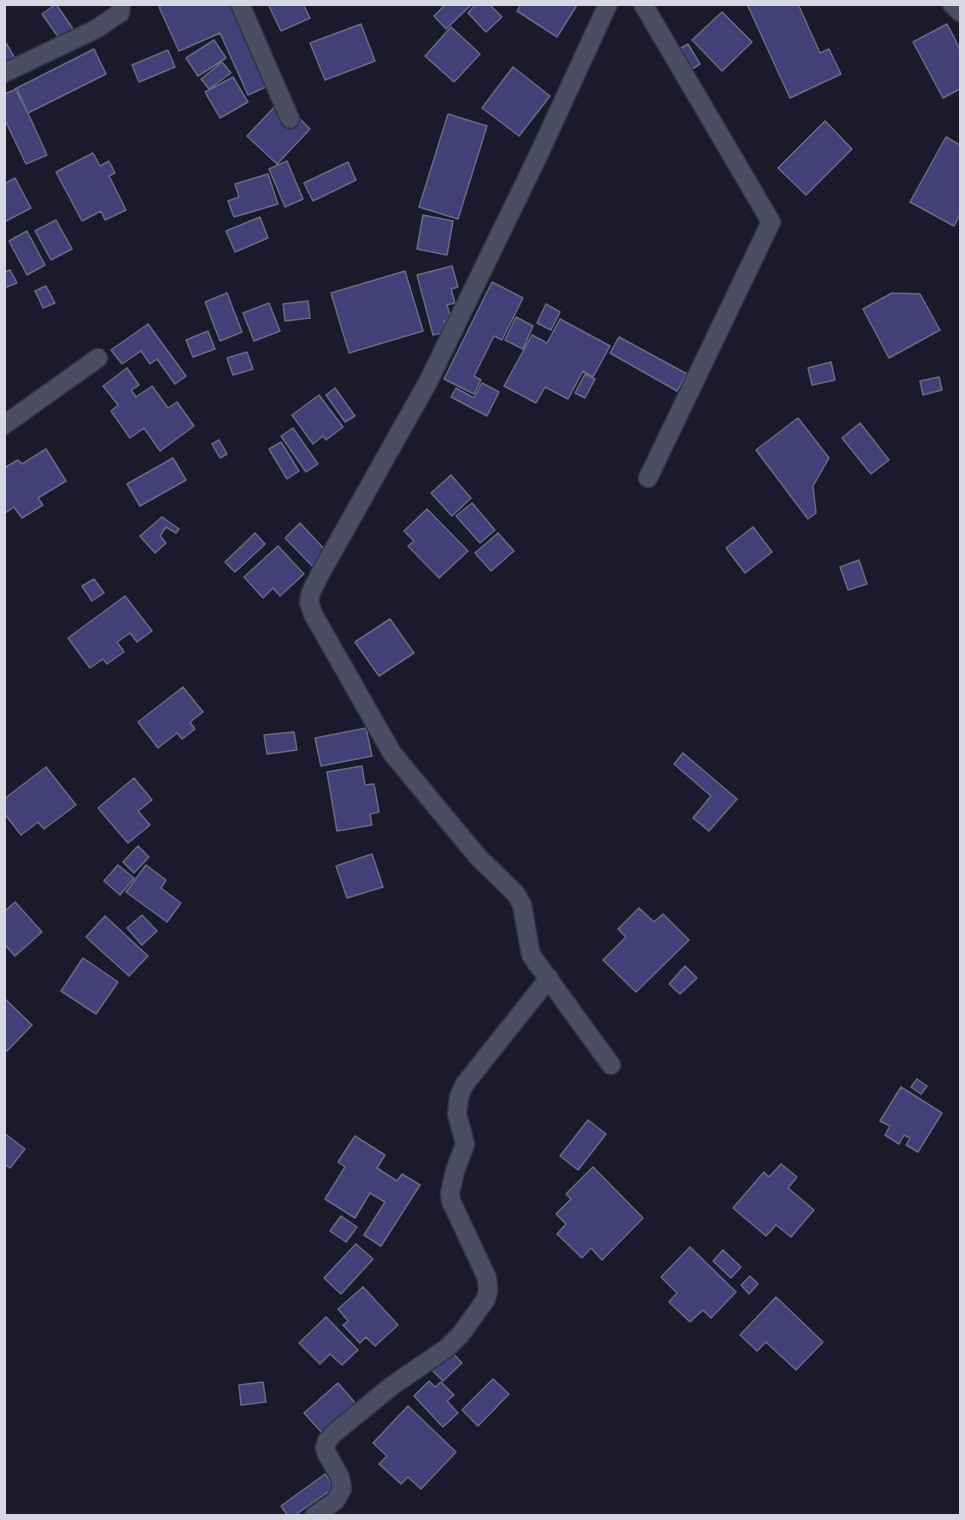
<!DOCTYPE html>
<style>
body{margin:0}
#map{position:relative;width:965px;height:1520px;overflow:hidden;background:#1b1a2d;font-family:Inter,sans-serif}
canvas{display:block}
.frame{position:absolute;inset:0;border:6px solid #d8d8e5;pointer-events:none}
</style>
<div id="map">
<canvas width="965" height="1520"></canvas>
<div class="frame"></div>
</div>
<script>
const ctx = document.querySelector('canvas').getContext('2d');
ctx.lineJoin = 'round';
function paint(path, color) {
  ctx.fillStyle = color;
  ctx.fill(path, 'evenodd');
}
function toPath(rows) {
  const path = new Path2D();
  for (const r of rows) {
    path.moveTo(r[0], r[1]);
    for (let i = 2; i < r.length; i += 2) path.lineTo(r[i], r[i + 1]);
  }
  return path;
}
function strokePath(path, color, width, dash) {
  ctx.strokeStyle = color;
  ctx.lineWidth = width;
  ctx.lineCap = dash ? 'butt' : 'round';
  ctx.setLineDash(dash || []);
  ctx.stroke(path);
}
const building = toPath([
 [56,4,73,29,59,38,42,14,56,4],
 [165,4,243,4,279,81,248,95,220,33,179,51,159,7,165,4],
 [268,4,303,4,310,18,281,31,268,4],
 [446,4,472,4,446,29,434,16,446,4],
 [476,4,489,4,502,17,486,32,468,13,476,4],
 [521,4,576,4,577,5,557,37,517,11,521,4],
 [747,4,798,4,820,53,829,49,841,74,790,98,747,4],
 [722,12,752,42,722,71,692,40,722,12],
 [361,24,375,61,325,80,310,43,361,24],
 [947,24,960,49,960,89,943,98,913,42,947,24],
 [451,27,480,54,454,82,425,56,451,27],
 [214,40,226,58,198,76,186,58,214,40],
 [6,43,17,62,4,70,4,44,6,43],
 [688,44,700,64,680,77,667,56,688,44],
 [94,49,106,74,28,113,15,89,94,49],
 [168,50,175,67,139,82,132,65,168,50],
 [222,62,231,73,209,89,201,79,222,62],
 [513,67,550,96,519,136,482,108,513,67],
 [233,77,248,102,220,118,205,92,233,77],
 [17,89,47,155,26,164,4,118,4,94,17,89],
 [281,100,310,129,277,164,247,136,281,100],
 [448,114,487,126,458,219,419,207,448,114],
 [825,121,852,149,806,195,778,168,825,121],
 [946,137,960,145,960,215,954,226,910,202,946,137],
 [93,153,100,166,109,161,115,173,109,176,126,210,105,220,101,211,82,221,56,172,93,153],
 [287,161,303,199,285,207,269,169,287,161],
 [348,162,356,180,313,201,304,183,348,162],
 [268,174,278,204,234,217,228,201,239,197,235,184,268,174],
 [15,178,31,208,4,222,4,184,15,178],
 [423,215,453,221,447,255,417,249,423,215],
 [260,217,268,238,235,252,226,231,260,217],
 [56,220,72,249,51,260,35,231,56,220],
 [27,231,45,265,27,275,9,241,27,231],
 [452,266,458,287,451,289,455,303,447,305,451,319,444,321,447,332,433,335,417,275,452,266],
 [10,270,17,283,4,288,4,272,10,270],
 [405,271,423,331,349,353,331,293,405,271],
 [492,282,523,298,502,340,494,336,474,376,481,380,474,394,444,379,492,282],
 [46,286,55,303,43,308,35,291,46,286],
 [227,293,242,332,220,341,205,302,227,293],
 [892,293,920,294,940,330,889,358,863,309,892,293],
 [308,301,310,318,285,321,283,304,308,301],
 [269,303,280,331,254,341,243,313,269,303],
 [546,304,560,312,551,330,537,323,546,304],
 [516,317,533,326,523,349,505,340,516,317],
 [560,319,610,346,593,377,583,371,568,399,545,387,536,403,504,386,532,335,547,343,560,319],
 [148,324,186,376,175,384,157,359,150,364,141,351,122,364,111,350,148,324],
 [208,331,215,349,193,357,186,340,208,331],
 [619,337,687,374,677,391,610,353,619,337],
 [247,352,253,369,233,375,227,358,247,352],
 [831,362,835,380,812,385,808,368,831,362],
 [127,368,139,385,131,390,136,397,152,386,168,408,177,402,194,426,160,451,144,428,130,438,111,411,118,405,103,386,127,368],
 [585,374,595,379,585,398,575,393,585,374],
 [939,377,942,390,923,395,920,381,939,377],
 [482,383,499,392,487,416,451,397,456,388,474,398,482,383],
 [335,388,355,416,345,422,326,395,335,388],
 [319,395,343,427,326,440,323,436,313,444,292,415,319,395],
 [798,418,829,458,813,486,816,513,808,519,756,450,798,418],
 [860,423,889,460,871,474,842,438,860,423],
 [293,428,318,464,306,472,281,436,293,428],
 [219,440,227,454,220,458,212,444,219,440],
 [281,442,299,471,287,479,269,449,281,442],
 [46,449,66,481,38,498,43,505,22,518,14,507,5,513,4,468,18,460,22,464,46,449],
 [173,458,186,480,140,506,127,484,173,458],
 [451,475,471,498,452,516,431,493,451,475],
 [472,503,495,530,480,543,456,516,472,503],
 [427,509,468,551,439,578,408,546,414,541,404,531,427,509],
 [162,517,179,529,176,533,166,527,160,536,166,543,155,553,140,536,162,517],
 [300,523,327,552,320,574,285,538,300,523],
 [753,527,772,552,745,573,726,548,753,527],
 [255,533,265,544,235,572,225,562,255,533],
 [498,533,514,551,491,571,475,553,498,533],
 [278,546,304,574,280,596,273,588,263,598,244,577,278,546],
 [859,560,867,584,848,590,840,567,859,560],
 [94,579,104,593,92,601,82,586,94,579],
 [125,596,152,631,137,642,130,633,117,642,124,652,107,664,103,659,90,668,68,638,125,596],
 [390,619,414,653,379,676,355,642,390,619],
 [183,687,203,712,190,722,195,729,182,739,177,733,158,748,138,722,183,687],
 [366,728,372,756,321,766,315,738,366,728],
 [294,732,297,750,267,754,264,735,294,732],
 [683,753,737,799,709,831,693,818,711,796,674,764,683,753],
 [362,766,365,785,374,784,379,812,370,814,372,825,337,831,327,772,362,766],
 [46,767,76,805,44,829,38,822,21,835,4,813,4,799,46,767],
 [134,778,152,800,138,811,150,825,128,843,98,808,134,778],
 [138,846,149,857,134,873,123,862,138,846],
 [372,854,383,887,347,898,336,866,372,854],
 [118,865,134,878,120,895,104,881,118,865],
 [146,865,166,880,161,888,181,903,167,922,126,892,146,865],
 [15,902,42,932,15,956,4,944,4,912,15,902],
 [639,908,654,922,663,914,689,940,636,992,603,960,626,937,618,929,639,908],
 [142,915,157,931,142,945,127,928,142,915],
 [105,916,148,956,129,976,86,937,105,916],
 [83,958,118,982,96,1014,61,991,83,958],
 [685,966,697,978,680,994,669,984,685,966],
 [4,998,32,1025,7,1051,4,1048,4,998],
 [917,1079,927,1086,921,1094,911,1087,917,1079],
 [901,1087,942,1113,918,1152,906,1145,910,1138,904,1135,899,1144,885,1135,890,1126,880,1121,901,1087],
 [588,1120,606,1134,578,1170,560,1156,588,1120],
 [4,1133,25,1149,10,1168,4,1164,4,1133],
 [355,1136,385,1155,377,1168,397,1181,402,1174,420,1185,381,1246,364,1235,385,1202,370,1193,355,1218,325,1199,345,1167,338,1162,355,1136],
 [781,1164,797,1177,788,1188,814,1210,791,1237,776,1225,766,1236,733,1208,764,1172,769,1177,781,1164],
 [593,1167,643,1218,602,1260,591,1248,582,1258,557,1234,566,1224,556,1214,571,1199,566,1194,593,1167],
 [341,1216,357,1227,346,1242,330,1231,341,1216],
 [356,1244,373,1259,341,1294,324,1278,356,1244],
 [690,1247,736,1292,711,1318,703,1310,690,1322,669,1302,677,1293,661,1277,690,1247],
 [723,1250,741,1267,731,1278,713,1261,723,1250],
 [750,1276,758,1284,749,1294,741,1285,750,1276],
 [363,1287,398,1325,375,1346,366,1337,360,1343,343,1325,348,1321,338,1309,363,1287],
 [776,1297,823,1342,796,1370,766,1342,757,1351,740,1335,776,1297],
 [326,1317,358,1350,342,1365,330,1354,320,1364,299,1343,326,1317],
 [450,1350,462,1363,443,1381,431,1369,450,1350],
 [493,1379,509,1394,478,1426,462,1410,493,1379],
 [429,1381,435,1387,441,1382,454,1395,447,1401,458,1413,443,1427,414,1396,429,1381],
 [263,1382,266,1402,241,1405,239,1385,263,1382],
 [338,1383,357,1405,324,1435,304,1413,338,1383],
 [408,1406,456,1452,421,1489,408,1477,401,1484,379,1464,387,1456,373,1443,408,1406],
 [325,1474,335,1487,294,1516,288,1516,281,1506,325,1474]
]);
const minor = toPath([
 [240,4,290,119],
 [608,4,538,156,428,382,320,574,311,592,309,602,313,614,392,753,478,857,516,894,522,905,531,955,611,1065],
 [643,4,771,222,648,478],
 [952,4,960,12],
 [4,73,96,29,120,13,121,4],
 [4,425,98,358],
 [314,1516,335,1501,342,1489,340,1477,327,1454,325,1448,327,1441,334,1433,393,1385,447,1348,461,1334,486,1299,488,1291,487,1278,451,1201,450,1193,455,1171,465,1144,457,1114,459,1097,464,1085,549,978]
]);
paint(building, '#444077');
strokePath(building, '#696981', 1.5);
strokePath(minor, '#343343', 21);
strokePath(minor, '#4c4c62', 18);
</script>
